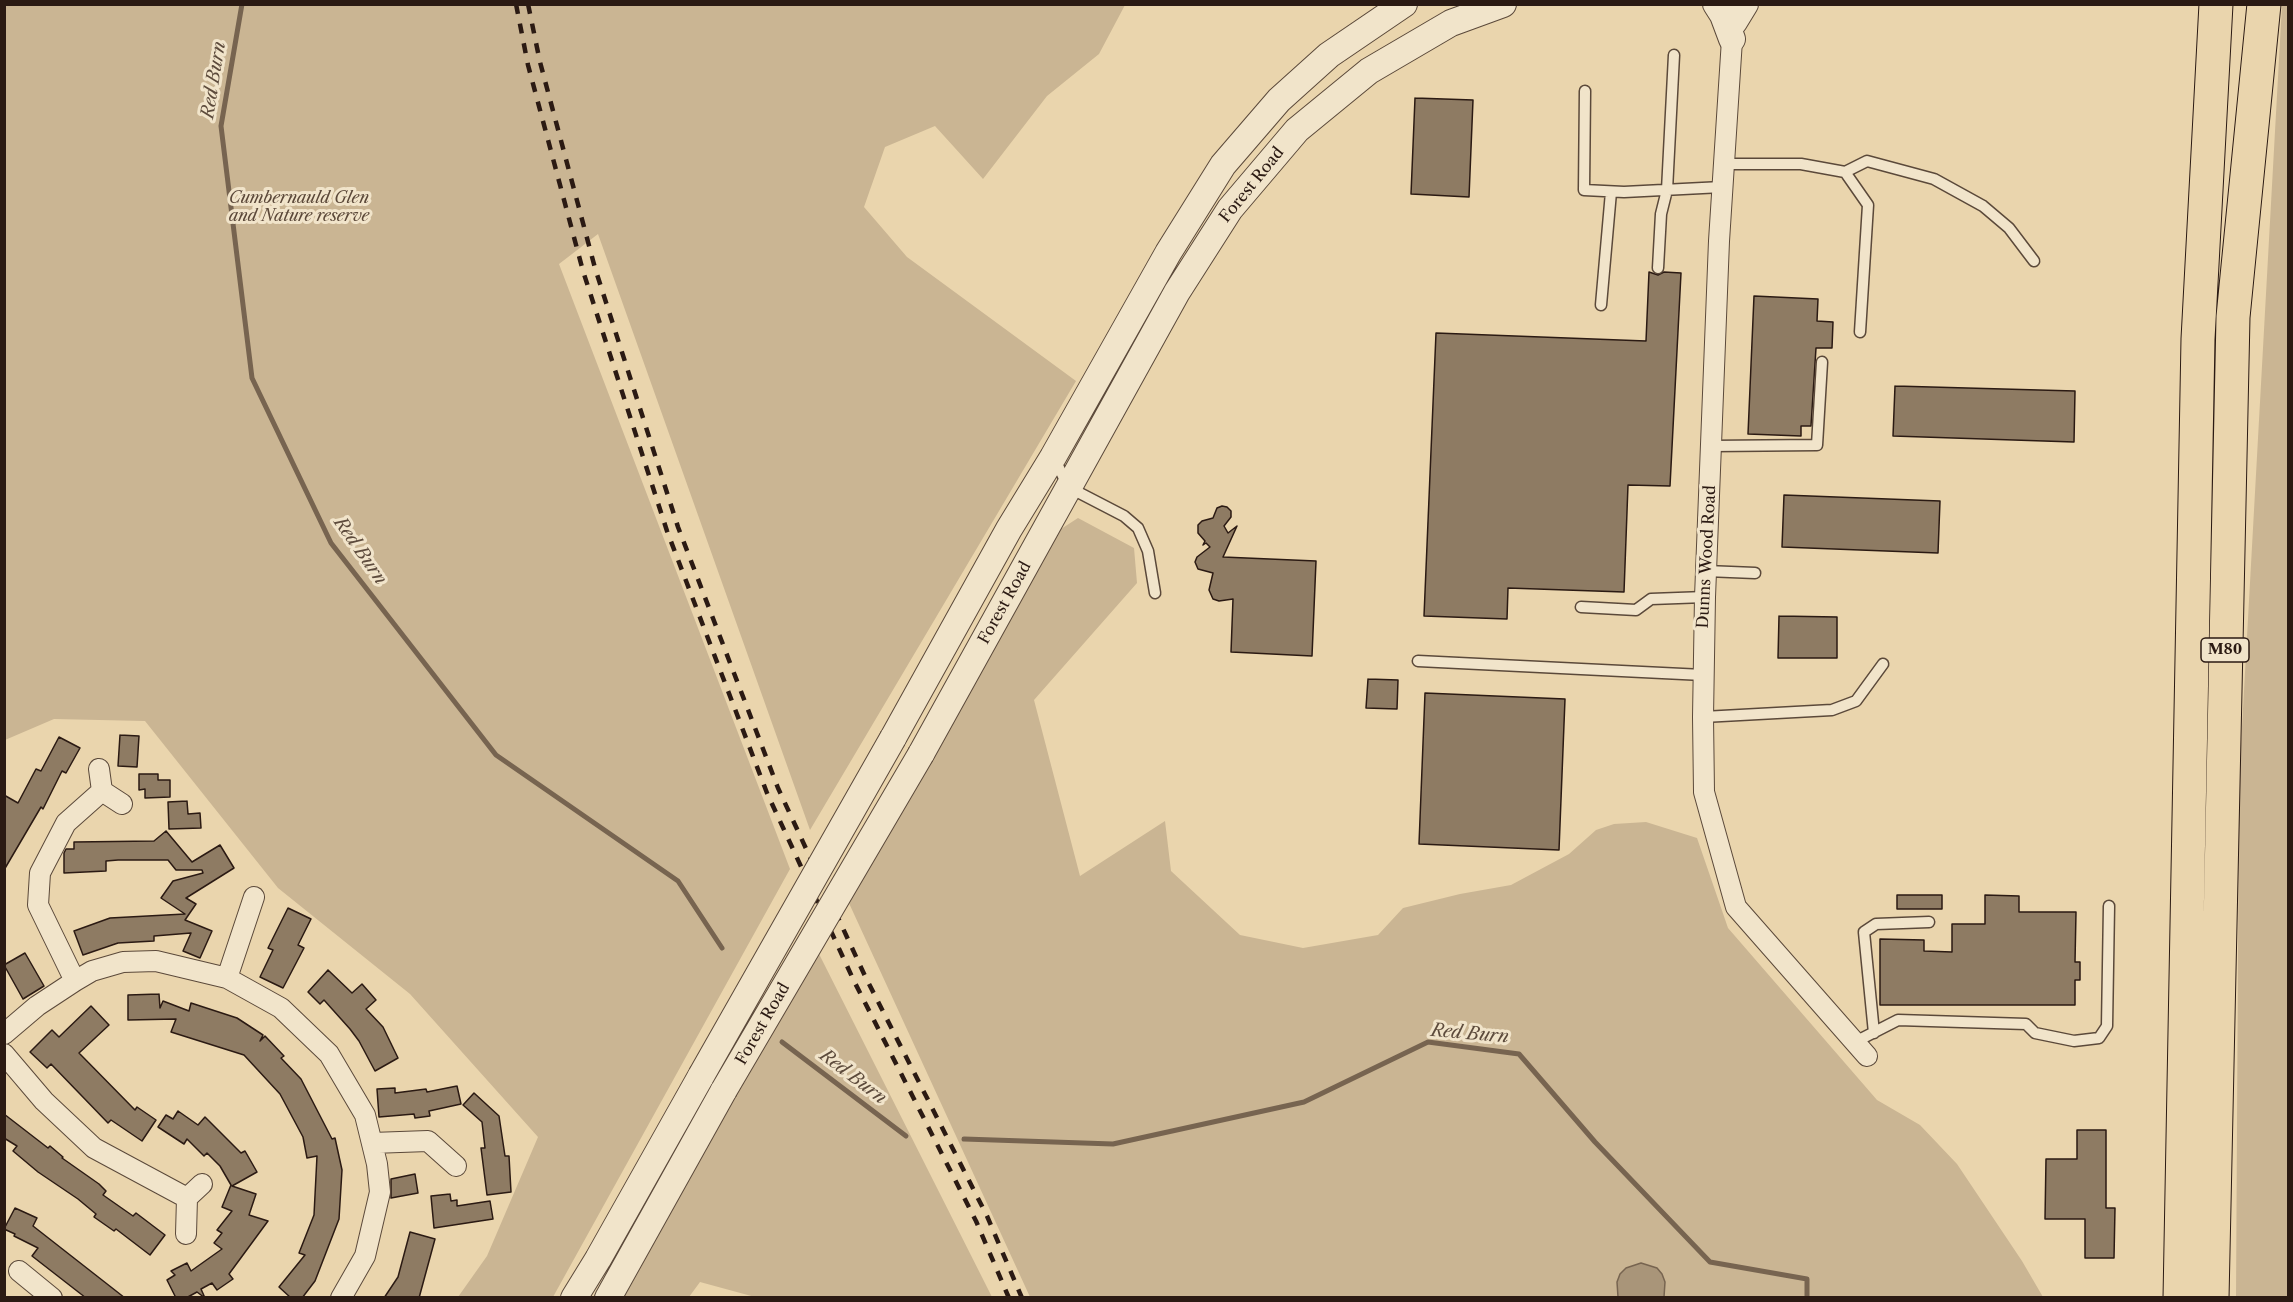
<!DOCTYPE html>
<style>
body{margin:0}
#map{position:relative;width:2293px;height:1302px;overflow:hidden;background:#ead5ad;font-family:"Libre Caslon Text",serif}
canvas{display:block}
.frame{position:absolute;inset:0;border:6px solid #2b1a13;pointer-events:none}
</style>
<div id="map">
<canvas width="2293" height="1302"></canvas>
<div class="frame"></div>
</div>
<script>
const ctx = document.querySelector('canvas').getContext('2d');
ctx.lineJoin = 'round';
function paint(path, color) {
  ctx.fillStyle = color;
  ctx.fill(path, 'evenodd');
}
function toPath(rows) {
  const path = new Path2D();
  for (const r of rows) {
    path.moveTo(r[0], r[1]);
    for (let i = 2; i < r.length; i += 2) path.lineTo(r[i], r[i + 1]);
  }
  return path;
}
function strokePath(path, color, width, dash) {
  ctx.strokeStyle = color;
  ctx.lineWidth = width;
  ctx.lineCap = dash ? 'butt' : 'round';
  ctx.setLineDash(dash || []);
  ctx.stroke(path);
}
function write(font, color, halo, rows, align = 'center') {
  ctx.font = font + ' "Libre Caslon Text",serif';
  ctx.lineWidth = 6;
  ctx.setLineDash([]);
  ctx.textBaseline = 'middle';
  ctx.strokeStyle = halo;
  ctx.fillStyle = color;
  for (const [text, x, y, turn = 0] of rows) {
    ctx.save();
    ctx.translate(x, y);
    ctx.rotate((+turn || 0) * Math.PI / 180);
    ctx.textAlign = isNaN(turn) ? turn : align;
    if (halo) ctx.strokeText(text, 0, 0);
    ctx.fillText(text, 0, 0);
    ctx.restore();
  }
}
const green = toPath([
 [5,4,1125,5,1099,54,1047,96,983,179,935,126,885,147,864,207,907,257,1076,381,810,830,598,234,559,264,790,869,553,1297,458,1297,487,1256,538,1137,410,994,278,888,145,721,54,719,5,740],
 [2288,4,2288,1297,2236,1297,2239,781,2282,5],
 [1078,518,1134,548,1137,583,1034,700,1080,876,1165,821,1171,871,1240,935,1303,948,1378,935,1403,908,1460,894,1511,885,1569,854,1596,830,1614,824,1646,822,1697,838,1728,928,1877,1100,1920,1125,1957,1164,2022,1261,2043,1297,1030,1297,848,901,1061,529],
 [817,950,992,1297,755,1297,700,1282,689,1297,616,1298]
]);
const water = toPath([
 [1641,1263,1657,1268,1662,1274,1665,1282,1664,1297,1618,1297,1617,1282,1620,1274,1626,1268,1641,1263]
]);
const stream = toPath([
 [242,4,221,126,252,378,331,543,496,755,678,881,722,948],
 [782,1042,906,1136],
 [964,1139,1113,1144,1304,1102,1428,1042,1519,1054,1595,1142,1710,1262,1807,1279,1807,1298]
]);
const building = toPath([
 [1415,98,1473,100,1469,197,1411,194,1415,98],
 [1649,272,1658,275,1664,272,1681,273,1670,486,1628,485,1624,592,1508,588,1507,619,1424,616,1436,333,1646,341,1649,272],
 [1754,296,1818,299,1817,321,1833,322,1832,348,1816,348,1811,426,1801,426,1801,436,1748,434,1754,296],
 [1895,386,2075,391,2074,442,1893,436,1895,386],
 [1784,495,1940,501,1938,553,1782,547,1784,495],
 [1222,506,1227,507,1231,511,1231,517,1224,526,1228,533,1237,526,1223,557,1316,561,1312,656,1231,652,1233,599,1219,601,1213,599,1209,590,1213,573,1198,569,1195,562,1197,557,1210,547,1206,543,1203,545,1205,541,1198,533,1198,525,1202,521,1213,518,1217,508,1222,506],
 [1779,616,1837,617,1837,658,1778,658,1779,616],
 [1368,679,1398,680,1397,709,1366,708,1368,679],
 [1425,693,1565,699,1559,850,1419,844,1425,693],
 [120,735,139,736,137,767,118,766,120,735],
 [59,737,80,748,66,773,62,771,43,809,41,807,4,870,4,795,18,803,36,769,41,771,59,737],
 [139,774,158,774,158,780,170,780,170,797,145,798,145,789,139,790,139,774],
 [187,801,188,814,200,813,201,828,169,829,168,802,187,801],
 [166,831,192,862,220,845,234,868,186,898,196,904,185,920,212,931,200,958,183,951,191,933,154,936,154,941,118,943,83,955,74,931,110,918,185,914,161,898,173,881,203,873,202,870,176,870,168,860,118,860,106,861,106,871,64,873,64,853,66,849,74,849,74,842,154,841,166,831],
 [1897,895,1942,895,1942,909,1897,909,1897,895],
 [1985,895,2019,896,2019,912,2076,912,2075,962,2080,962,2080,980,2075,980,2075,1005,1880,1005,1880,939,1924,940,1924,951,1952,952,1952,924,1985,924,1985,895],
 [288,908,311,919,298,945,304,948,283,988,260,977,273,950,268,948,288,908],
 [25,953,44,986,23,999,4,965,25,953],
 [328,970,352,993,362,984,376,1000,366,1009,383,1027,398,1058,375,1071,359,1041,350,1029,324,1000,320,1004,308,992,328,970],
 [159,994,160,1008,163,1001,189,1011,191,1003,237,1018,263,1035,260,1041,265,1036,284,1056,281,1058,301,1079,332,1139,335,1138,342,1170,339,1219,315,1281,302,1298,291,1298,279,1287,305,1255,299,1253,314,1215,317,1156,307,1158,303,1137,280,1094,244,1055,171,1032,176,1019,128,1020,128,995,159,994],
 [91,1006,109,1025,79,1053,135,1110,137,1107,156,1120,142,1141,111,1120,108,1123,51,1064,47,1068,30,1052,52,1030,59,1037,91,1006],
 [457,1086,461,1104,429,1111,430,1116,415,1118,414,1114,379,1117,377,1089,395,1088,395,1093,426,1089,427,1092,457,1086],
 [474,1093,499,1116,505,1156,509,1156,511,1192,487,1195,481,1148,485,1148,482,1122,463,1105,474,1093],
 [178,1111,198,1125,205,1117,241,1153,245,1151,257,1172,232,1186,256,1194,249,1215,268,1221,229,1274,233,1279,217,1290,212,1283,201,1289,205,1298,197,1292,186,1298,176,1298,167,1280,175,1275,171,1271,187,1263,191,1271,222,1249,214,1243,222,1233,217,1230,232,1211,222,1207,231,1185,220,1166,207,1153,204,1156,187,1139,184,1144,158,1127,166,1115,173,1119,178,1111],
 [4,1114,48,1148,50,1146,63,1157,62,1158,99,1184,106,1191,103,1195,133,1216,136,1213,165,1235,150,1255,116,1229,114,1231,94,1217,96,1214,78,1199,38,1172,13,1151,17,1146,4,1138,4,1114],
 [2077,1130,2106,1130,2106,1208,2115,1208,2114,1258,2085,1258,2085,1219,2045,1219,2046,1159,2077,1159,2077,1130],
 [415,1174,418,1193,391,1198,391,1179,415,1174],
 [450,1194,451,1201,457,1200,457,1206,490,1201,493,1219,434,1228,431,1196,450,1194],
 [15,1208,37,1218,33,1226,125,1298,86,1298,32,1256,38,1248,14,1236,15,1234,4,1229,15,1208],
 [410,1232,435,1239,419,1298,384,1298,398,1277,410,1232]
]);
const service = toPath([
 [1585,91,1584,190,1624,192,1722,187],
 [1724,164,1801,164,1845,172,1868,205,1860,332],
 [1845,172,1867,161,1934,179,1983,206,2009,228,2034,261],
 [1658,268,1661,214,1667,190,1674,55],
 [1601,305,1611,192],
 [1712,446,1817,445,1822,362],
 [1054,457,1068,487,1124,516,1138,528,1148,551,1155,593],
 [1706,571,1755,573],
 [1581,607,1636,610,1651,599,1705,597],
 [1418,661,1703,675],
 [1703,717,1832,710,1856,701,1883,664],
 [1874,1033,1864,932,1876,924,1929,922],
 [1855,1042,1898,1020,2026,1024,2035,1033,2074,1041,2099,1038,2107,1026,2109,906]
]);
const minor = toPath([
 [1733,24,1719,241,1705,597,1703,717,1704,792,1736,907,1867,1056],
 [99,769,102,791,122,804],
 [227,978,254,897],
 [75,981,38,905,40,873,66,823,102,791],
 [4,1034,37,1006,75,981,92,971,123,962,156,961,227,978,281,1008,329,1054,365,1115,377,1164,380,1192,365,1256,341,1298],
 [4,1054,44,1101,94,1148,187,1198],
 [372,1143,428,1141,456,1166],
 [186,1234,187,1198,202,1184],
 [19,1271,52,1298]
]);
const tertiary = toPath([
 [1716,4,1723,15,1732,39],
 [1734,22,1745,4],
 [893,738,1009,529,1053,457,1168,253,1223,165,1279,100,1329,55,1404,4],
 [921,754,1177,292,1230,209,1297,130,1369,71,1451,23,1503,4],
 [574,1298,598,1259,701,1076],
 [608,1298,724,1090]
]);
const motorway = toPath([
 [2180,1298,2198,339,2216,4],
 [2212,1298,2233,317,2264,4]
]);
const rail = toPath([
 [516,4,528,65,583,271,667,531,767,793,854,981,976,1221,1009,1298],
 [528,4,540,62,595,268,678,527,778,788,865,976,987,1216,1022,1298]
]);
const tertiaryBridge = toPath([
 [701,1076,893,738],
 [724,1090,921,754]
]);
const shields = [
 [2225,650,48]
];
const shieldNames = [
 ["M80",2225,650]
];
const streetNames = [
 ["Forest Road",1252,185,-51],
 ["Dunns Wood Road",1707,557,-87],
 ["Forest Road",1005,603,-61],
 ["Forest Road",763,1024,-60]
];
const parkNames = [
 ["Cumbernauld Glen",299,198],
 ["and Nature reserve",299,216]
];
const waterNames = [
 ["Red Burn",214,80,-81],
 ["Red Burn",360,551,55],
 ["Red Burn",1470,1034,5],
 ["Red Burn",853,1077,37]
];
paint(green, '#cab593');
paint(water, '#a99579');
strokePath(water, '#776450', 1.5);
strokePath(stream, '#776450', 5);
paint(building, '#8e7b63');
strokePath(building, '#2b1a13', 1.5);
strokePath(service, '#5b493a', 13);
strokePath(minor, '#5b493a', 22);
strokePath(tertiary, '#5b493a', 28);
strokePath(motorway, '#2b1a13', 35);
strokePath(service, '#f1e4ca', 10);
strokePath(minor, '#f1e4ca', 20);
strokePath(tertiary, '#f1e4ca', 26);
strokePath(motorway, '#ead5ad', 33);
strokePath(rail, '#2b1a13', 4.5, [10, 10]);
strokePath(tertiaryBridge, '#5b493a', 28, []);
strokePath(tertiaryBridge, '#f1e4ca', 26);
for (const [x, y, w] of shields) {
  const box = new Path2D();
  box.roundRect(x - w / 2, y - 12, w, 24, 4.5);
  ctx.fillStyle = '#f1e4ca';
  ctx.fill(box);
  strokePath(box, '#2b1a13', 1.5);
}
write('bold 15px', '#2b1a13', null, shieldNames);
write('16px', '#2b1a13', '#f1e4ca', streetNames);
write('italic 16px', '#5b4839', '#f1e4ca', parkNames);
write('italic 18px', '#5d4b3c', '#f1e4ca', waterNames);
</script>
